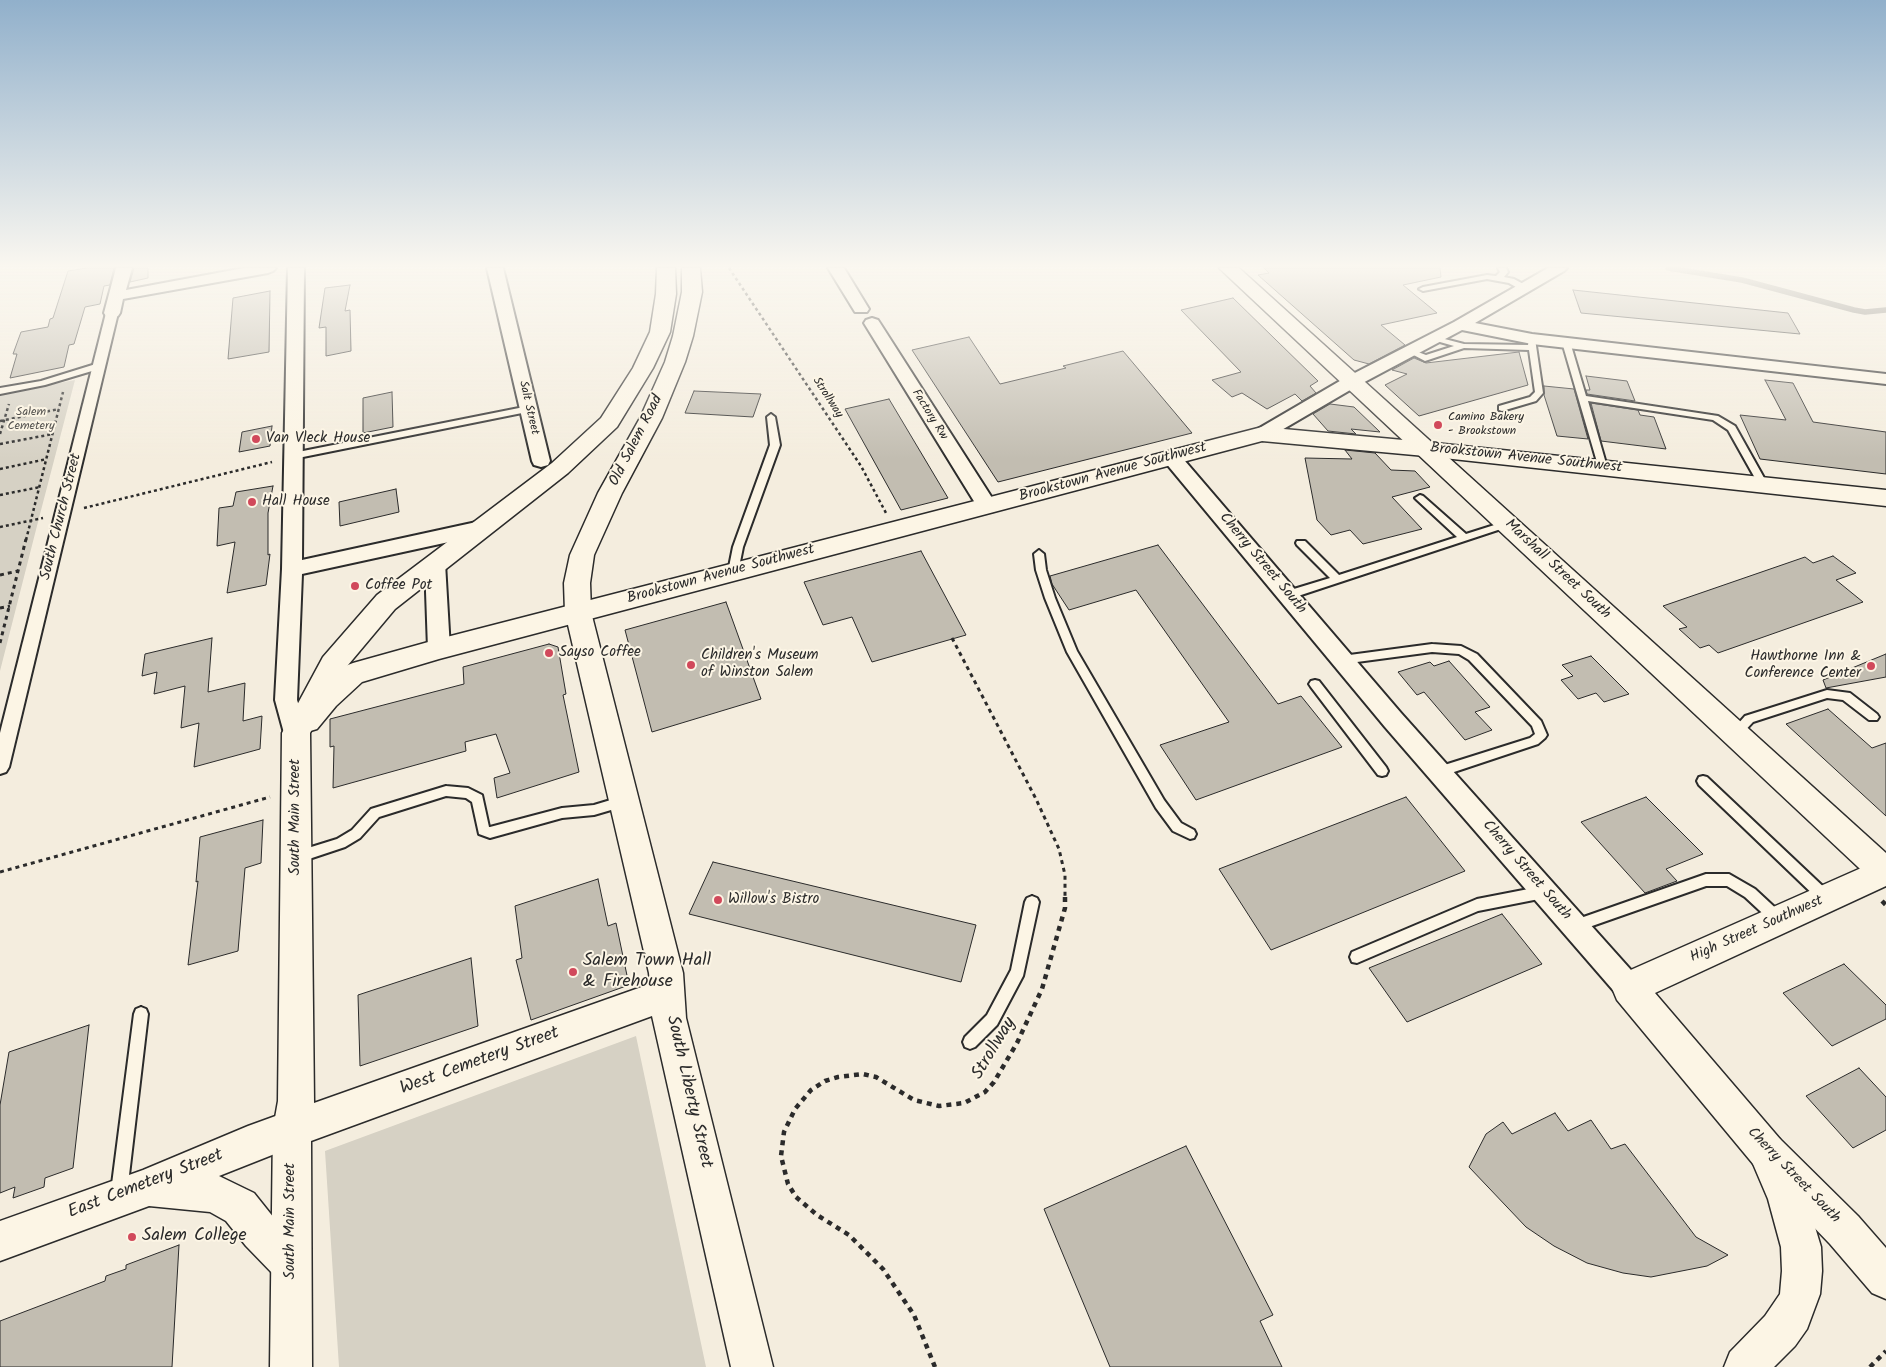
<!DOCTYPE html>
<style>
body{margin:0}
canvas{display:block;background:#f4edde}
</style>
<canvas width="1886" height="1367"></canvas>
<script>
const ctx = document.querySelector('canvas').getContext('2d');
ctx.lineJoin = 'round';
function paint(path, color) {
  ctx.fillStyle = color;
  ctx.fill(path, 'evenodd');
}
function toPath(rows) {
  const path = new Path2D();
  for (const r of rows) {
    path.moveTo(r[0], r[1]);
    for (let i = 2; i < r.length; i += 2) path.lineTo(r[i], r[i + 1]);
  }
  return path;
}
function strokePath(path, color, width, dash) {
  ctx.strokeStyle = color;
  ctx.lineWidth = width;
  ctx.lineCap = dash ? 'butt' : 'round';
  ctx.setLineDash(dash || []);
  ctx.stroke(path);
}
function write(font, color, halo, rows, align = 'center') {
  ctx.font = font + ' Kalam,sans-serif';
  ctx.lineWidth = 4;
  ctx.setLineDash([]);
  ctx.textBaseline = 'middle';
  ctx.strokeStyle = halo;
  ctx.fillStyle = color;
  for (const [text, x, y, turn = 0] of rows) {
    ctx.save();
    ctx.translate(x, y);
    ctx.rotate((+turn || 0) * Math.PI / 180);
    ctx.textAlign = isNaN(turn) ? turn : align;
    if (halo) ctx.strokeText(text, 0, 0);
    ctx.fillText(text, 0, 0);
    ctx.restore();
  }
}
const green = toPath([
 [75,380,39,518,0,671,0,394],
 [636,1036,706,1367,339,1367,325,1151]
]);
const stream = toPath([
 [1668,268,1742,280,1854,310,1865,312,1886,310]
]);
const building = toPath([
 [86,268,114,268,110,285,104,286,100,304,85,307,74,344,69,345,64,367,10,378,17,354,13,354,21,332,48,327,50,319,53,318,68,271,86,268],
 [134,268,148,268,148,278,130,282,134,268],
 [1264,268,1440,268,1441,277,1403,285,1437,313,1381,325,1405,345,1369,364,1354,360,1258,275,1269,273,1264,268],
 [350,285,345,311,350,310,351,351,326,356,326,327,319,328,325,288,350,285],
 [1573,290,1788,313,1800,334,1581,313,1573,290],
 [270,291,269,352,228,359,233,298,270,291],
 [1233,298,1318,381,1310,386,1316,393,1302,401,1295,394,1267,409,1242,393,1232,397,1212,380,1241,372,1181,310,1233,298],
 [969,337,1000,384,1066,368,1063,366,1123,351,1192,433,998,482,912,350,969,337],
 [1519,352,1528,385,1419,416,1385,385,1407,374,1392,370,1414,358,1426,363,1519,352],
 [1586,376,1627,381,1635,401,1587,394,1586,390,1590,390,1586,376],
 [1765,380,1793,383,1813,422,1886,432,1886,474,1760,459,1740,415,1786,420,1765,380],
 [1544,386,1574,389,1588,439,1557,436,1544,395,1544,386],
 [694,391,761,394,753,417,685,413,694,391],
 [392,392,393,427,363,433,363,398,392,392],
 [889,399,948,498,901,510,845,409,889,399],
 [1591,403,1638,410,1640,415,1654,417,1666,449,1601,441,1591,403],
 [1330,404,1354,407,1380,432,1351,429,1356,434,1328,431,1313,414,1330,404],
 [272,426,270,446,239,452,242,432,272,426],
 [1345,450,1375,453,1391,470,1415,471,1430,487,1392,497,1422,529,1363,544,1350,530,1331,535,1317,520,1305,458,1352,459,1345,450],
 [273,486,268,513,268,555,270,554,266,585,227,593,235,542,217,546,219,508,233,506,236,492,273,486],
 [396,489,399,512,340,526,339,502,396,489],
 [1158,545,1278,704,1301,696,1342,747,1196,800,1160,745,1229,722,1136,590,1069,610,1052,584,1050,576,1158,545],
 [921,551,966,635,872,662,852,617,823,625,804,582,921,551],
 [1833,556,1856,573,1836,580,1863,602,1718,653,1709,645,1700,648,1679,629,1687,627,1663,606,1805,557,1813,563,1833,556],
 [726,602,761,699,652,732,625,630,726,602],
 [212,638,208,692,245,683,243,721,262,716,260,749,194,767,199,723,181,728,185,686,154,694,157,672,142,676,145,654,212,638],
 [549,644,558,647,566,694,563,695,579,772,497,798,494,778,510,773,496,734,465,742,466,751,333,788,334,746,330,747,330,719,464,684,463,667,549,644],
 [1886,654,1886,677,1826,688,1823,680,1886,654],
 [1591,656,1629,694,1604,702,1596,693,1578,699,1561,680,1573,676,1562,665,1591,656],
 [1449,661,1490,707,1475,712,1492,730,1465,740,1424,692,1417,695,1398,672,1430,662,1434,666,1449,661],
 [1828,709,1872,748,1886,743,1886,816,1786,724,1828,709],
 [1406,797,1465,871,1271,950,1219,869,1406,797],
 [1646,797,1703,854,1666,869,1677,881,1645,893,1581,822,1646,797],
 [263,820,261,863,245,868,238,951,188,965,198,881,196,882,200,837,263,820],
 [713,862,976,925,961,982,689,914,713,862],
 [598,879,608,926,616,923,629,985,531,1020,516,960,522,958,515,906,598,879],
 [1502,914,1542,964,1407,1022,1369,968,1502,914],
 [471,958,478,1026,360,1066,358,995,471,958],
 [1844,964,1886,1005,1886,1019,1832,1046,1783,993,1844,964],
 [89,1025,73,1168,45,1178,44,1187,13,1198,15,1187,0,1193,0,1105,9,1052,89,1025],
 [1859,1068,1886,1097,1886,1130,1853,1148,1806,1096,1859,1068],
 [1555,1113,1568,1131,1591,1120,1611,1149,1625,1144,1696,1237,1728,1255,1707,1266,1651,1277,1623,1273,1587,1263,1554,1246,1526,1227,1469,1167,1486,1134,1503,1122,1512,1134,1555,1113],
 [1186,1146,1273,1315,1260,1321,1282,1367,1110,1367,1044,1209,1186,1146],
 [179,1245,172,1367,0,1367,0,1321,105,1281,106,1276,126,1269,126,1265,179,1245]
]);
const pathFar2 = toPath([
 [729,268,861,466,886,513],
 [0,421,59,409],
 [0,434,9,404],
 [0,444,53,434],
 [0,469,47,459],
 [0,495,40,487],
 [84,508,272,462],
 [0,527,43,518],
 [26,540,63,392]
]);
const pathFar1 = toPath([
 [0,575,18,571],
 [0,608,10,606],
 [952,638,1036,799,1059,849,1065,875,1065,897],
 [0,643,26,539],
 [0,872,270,797]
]);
const path = toPath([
 [1882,901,1886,905],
 [935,1367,914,1315,883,1269,849,1235,817,1215,796,1197,788,1184,781,1156,784,1132,795,1109,811,1090,825,1081,838,1077,863,1074,876,1077,914,1100,939,1106,964,1103,985,1092,994,1082,1017,1043,1042,989,1065,908,1065,896],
 [1870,1367,1886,1351]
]);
const service = toPath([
 [1498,268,1506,268,1508,272,1504,277,1514,279,1527,286,1527,290,1521,290,1509,283,1487,279,1423,291,1419,289,1423,287,1487,275,1496,276,1500,272,1498,268],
 [1433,336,1464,344,1528,345,1529,339,1535,339,1543,393,1536,401,1502,411,1499,410,1499,406,1530,397,1535,392,1529,350,1464,348,1425,361,1406,351,1410,349,1426,355,1454,346,1433,340,1433,336],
 [1563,340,1570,342,1586,396,1718,416,1735,426,1768,485,1766,487,1760,487,1728,430,1713,420,1588,401,1607,467,1605,469,1599,469,1562,342,1563,340],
 [99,363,102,364,102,368,45,385,0,394,0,388,41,381,99,363],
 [529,406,532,407,532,411,293,459,288,456,293,453,529,406],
 [771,414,775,417,780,445,743,547,738,572,733,576,728,572,733,547,770,445,767,417,771,414],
 [1420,495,1423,496,1466,534,1507,521,1512,524,1510,526,1292,598,1284,598,1283,595,1284,592,1330,578,1297,545,1296,543,1297,541,1305,541,1339,575,1457,537,1417,500,1415,498,1420,495],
 [1039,550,1044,554,1046,570,1055,598,1077,651,1164,800,1181,823,1194,830,1196,834,1194,838,1190,839,1173,831,1156,808,1067,652,1045,598,1036,570,1034,554,1039,550],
 [1432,644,1461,646,1477,654,1541,721,1547,735,1545,738,1538,744,1439,777,1435,776,1433,772,1435,768,1530,738,1535,734,1532,726,1469,660,1459,654,1432,652,1342,664,1336,660,1342,656,1432,644],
 [1315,680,1319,681,1386,767,1388,771,1386,775,1382,776,1378,775,1311,687,1309,684,1311,681,1315,680],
 [1827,690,1850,693,1877,714,1879,717,1877,720,1869,720,1843,700,1827,698,1753,722,1739,737,1731,737,1729,734,1745,716,1827,690],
 [1703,776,1707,777,1830,893,1832,897,1830,901,1825,903,1820,901,1699,785,1697,781,1699,777,1703,776],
 [446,786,468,788,482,795,489,827,490,827,562,808,594,805,624,796,628,797,630,801,628,805,594,815,562,818,490,838,479,834,472,802,466,798,446,796,379,817,360,838,345,847,297,863,292,861,291,857,292,853,337,839,352,830,371,809,446,786],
 [1706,874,1729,874,1755,889,1783,915,1785,919,1783,923,1778,925,1773,923,1745,897,1727,886,1706,886,1575,932,1570,930,1568,926,1570,922,1575,920,1706,874],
 [1544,886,1549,888,1551,892,1549,896,1544,898,1478,911,1357,963,1352,962,1350,957,1352,952,1477,899,1544,886],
 [1032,896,1037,898,1039,902,1023,976,997,1025,975,1047,970,1049,965,1047,963,1042,965,1037,987,1015,1011,970,1025,902,1027,898,1032,896],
 [141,1007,146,1009,148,1014,127,1192,125,1198,119,1200,113,1198,111,1192,134,1014,136,1009,141,1007]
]);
const pedestrian = toPath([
 [112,310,118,313,9,767,6,772,0,774,0,733,106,313,112,310]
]);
const minor = toPath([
 [116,268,132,268,126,290,244,268,276,268,273,271,268,273,123,299,120,313,118,316,112,318,106,316,104,313,116,268],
 [288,268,304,268,302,560,481,521,488,523,491,528,488,533,481,535,302,574,297,700,308,733,304,740,296,742,288,740,284,733,275,700,282,569,288,268],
 [487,268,503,268,550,461,548,465,541,467,534,465,532,461,487,268],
 [828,268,844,268,869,309,867,312,855,312,828,268],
 [1548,268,1567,268,1564,271,1475,323,1532,334,1886,374,1886,384,1532,344,1462,330,1357,386,1268,438,1262,440,1256,438,1253,434,1256,430,1345,378,1454,322,1548,268],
 [872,318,878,320,880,323,994,501,997,506,994,511,987,512,980,511,864,323,866,320,872,318],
 [1172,452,1179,454,1401,713,1639,979,1643,988,1639,997,1629,1001,1619,997,1385,727,1165,462,1163,458,1165,454,1172,452],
 [435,556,442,558,445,563,450,649,447,655,439,657,431,655,428,649,425,563,428,558,435,556]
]);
const tertiary = toPath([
 [1262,427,1425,442,1886,490,1886,506,1425,456,1262,441,439,659,362,682,336,706,317,729,307,732,297,729,293,721,297,713,316,690,343,667,353,663,439,639,1262,427],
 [292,1110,305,1116,311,1129,305,1142,219,1176,254,1193,274,1218,305,1250,311,1264,305,1278,291,1284,277,1278,246,1246,226,1221,210,1212,149,1206,0,1261,0,1221,143,1170,248,1126,292,1110]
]);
const secondary = toPath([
 [1219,268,1239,268,1886,853,1886,886,1874,882,1219,268]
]);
const primary = toPath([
 [657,268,675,268,676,294,670,332,653,368,617,427,568,473,395,609,343,671,310,733,314,1103,650,984,649,973,565,612,564,583,570,555,598,493,640,418,665,362,673,336,682,292,682,268,700,268,702,292,693,336,685,362,662,418,622,493,594,555,590,583,591,612,683,973,686,1018,773,1367,731,1367,652,1016,311,1141,312,1367,270,1367,273,1129,278,1101,282,733,323,657,377,595,552,463,601,418,633,368,650,332,656,294,657,268],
 [1886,857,1886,886,1655,993,1780,1139,1858,1216,1886,1248,1886,1299,1872,1293,1830,1244,1754,1165,1617,1000,1612,988,1617,976,1886,857]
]);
const motorway = toPath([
 [1767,1133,1780,1139,1806,1197,1821,1247,1822,1271,1820,1294,1807,1329,1795,1346,1774,1367,1724,1367,1730,1352,1765,1316,1780,1294,1782,1271,1781,1247,1768,1199,1748,1152,1754,1139,1767,1133]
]);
const markers = [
 [1438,425,5,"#d1495b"],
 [256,439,5,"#d1495b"],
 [252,502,5,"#d1495b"],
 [355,586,5,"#d1495b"],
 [549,653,5,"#d1495b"],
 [691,665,5,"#d1495b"],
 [1871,666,5,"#d1495b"],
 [718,900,5,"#d1495b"],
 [573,972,5,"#d1495b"],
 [132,1237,5,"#d1495b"]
];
const farStreetnames = [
 ["Strollway",827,398,57],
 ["Salt Street",528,408,77],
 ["Factory Rw",929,415,58]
];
const farParknames = [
 ["Salem",31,413],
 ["Cemetery",31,427]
];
const farPoinames = [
 ["Camino Bakery",1448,418],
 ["- Brookstown",1448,432]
];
const poiNames = [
 ["Van Vleck House",266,439],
 ["Hall House",262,502],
 ["Coffee Pot",365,586],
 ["Sayso Coffee",559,653],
 ["Children's Museum",701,656],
 ["of Winston Salem",701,673],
 ["Hawthorne Inn &",1861,657,"right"],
 ["Conference Center",1861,674,"right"],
 ["Willow's Bistro",728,900]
];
const streetNames = [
 ["Old Salem Road",637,441,-63],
 ["Brookstown Avenue Southwest",1526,459,6],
 ["Brookstown Avenue Southwest",1113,473,-15],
 ["South Church Street",62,517,-76],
 ["Cherry Street South",1262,564,50],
 ["Marshall Street South",1557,570,43],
 ["Brookstown Avenue Southwest",721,575,-15],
 ["South Main Street",296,817,-90],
 ["Cherry Street South",1526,871,49],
 ["High Street Southwest",1757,930,-24],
 ["Cherry Street South",1793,1176,46],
 ["South Main Street",291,1221,-90]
];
const nearPoinames = [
 ["Salem Town Hall",583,962],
 ["& Firehouse",583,983],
 ["Salem College",142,1237]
];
const nearStreetnames = [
 ["Strollway",995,1049,-59],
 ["West Cemetery Street",480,1062,-20],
 ["South Liberty Street",688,1092,77],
 ["East Cemetery Street",146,1185,-21]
];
paint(green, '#d6d1c4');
strokePath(stream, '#7a7771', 5.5);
paint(building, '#c2bdb1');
strokePath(building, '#2b2b2b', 1);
strokePath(service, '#2b2b2b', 4);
strokePath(pedestrian, '#2b2b2b', 4);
strokePath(minor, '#2b2b2b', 4);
strokePath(tertiary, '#2b2b2b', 3);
strokePath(secondary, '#2b2b2b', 3);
strokePath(primary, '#2b2b2b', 3);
strokePath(motorway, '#2b2b2b', 3);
strokePath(pathFar2, '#2b2b2b', 2.5, [3, 3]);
strokePath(pathFar1, '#2b2b2b', 3, [4, 4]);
strokePath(path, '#2b2b2b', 4.5, [5, 5]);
paint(service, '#fcf5e5');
paint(pedestrian, '#fcf5e5');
paint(minor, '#fcf5e5');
paint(tertiary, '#fcf5e5');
paint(secondary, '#fcf5e5');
paint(primary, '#fcf5e5');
paint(motorway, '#fcf5e5');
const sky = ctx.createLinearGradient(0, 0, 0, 459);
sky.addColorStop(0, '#91b0cb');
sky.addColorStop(0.58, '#faf7f0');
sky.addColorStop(1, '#faf7f000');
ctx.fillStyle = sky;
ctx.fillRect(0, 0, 1886, 459);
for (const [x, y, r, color] of markers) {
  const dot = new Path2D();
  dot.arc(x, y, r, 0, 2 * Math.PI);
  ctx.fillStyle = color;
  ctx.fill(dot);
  strokePath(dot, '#fcf5e5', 2);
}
write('12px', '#2b2b2b', '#fcf5e5', farStreetnames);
write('12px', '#565451', '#fcf5e5', farParknames);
write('12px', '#2b2b2b', '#fcf5e5', farPoinames, 'left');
write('15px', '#2b2b2b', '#fcf5e5', poiNames, 'left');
write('15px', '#2b2b2b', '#fcf5e5', streetNames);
write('18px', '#2b2b2b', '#fcf5e5', nearPoinames, 'left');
write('18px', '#2b2b2b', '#fcf5e5', nearStreetnames);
</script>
